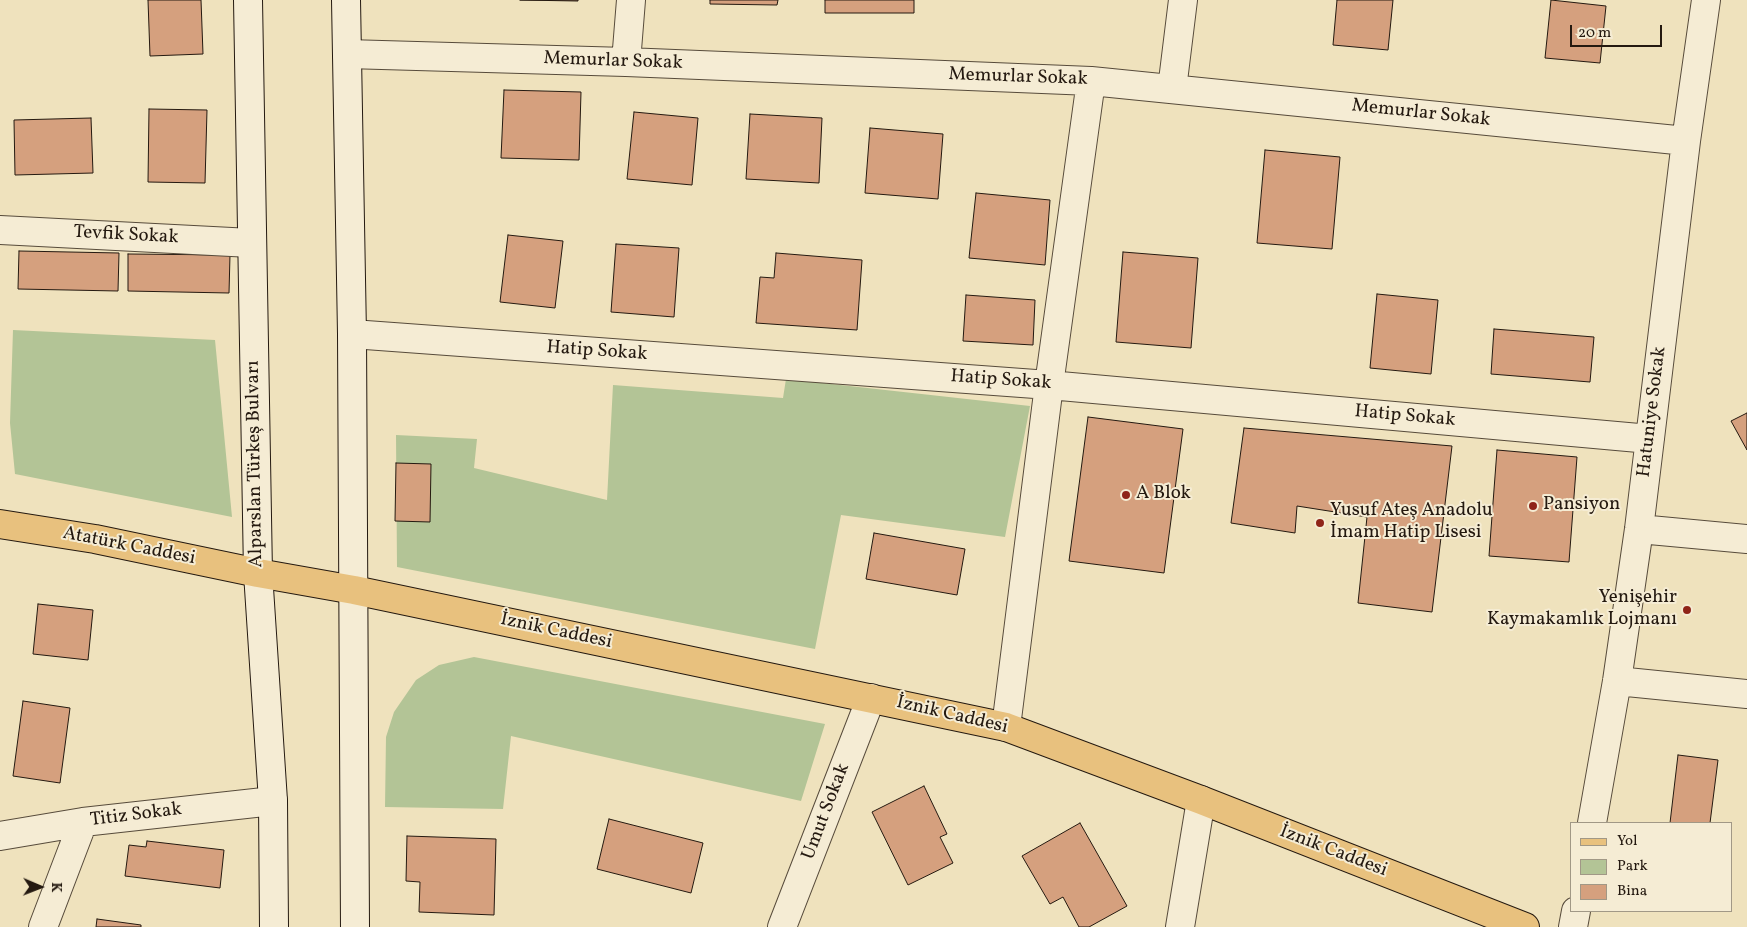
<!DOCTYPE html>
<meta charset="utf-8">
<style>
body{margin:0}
#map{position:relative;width:1747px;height:927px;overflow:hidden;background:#efe2bd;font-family:Vollkorn,serif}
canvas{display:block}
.legend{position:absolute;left:1570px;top:822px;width:162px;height:90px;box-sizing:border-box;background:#f5ecd4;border:1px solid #a19886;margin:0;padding:6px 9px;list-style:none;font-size:15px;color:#241910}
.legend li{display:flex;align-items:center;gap:10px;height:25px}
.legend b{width:25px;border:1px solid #a19886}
.north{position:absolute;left:15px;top:862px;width:50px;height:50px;-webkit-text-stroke:4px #f5ecd4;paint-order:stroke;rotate:91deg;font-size:14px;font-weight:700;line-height:20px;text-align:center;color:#241910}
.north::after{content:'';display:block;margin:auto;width:18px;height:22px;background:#241910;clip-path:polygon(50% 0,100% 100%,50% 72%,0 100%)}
.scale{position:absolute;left:1570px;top:25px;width:92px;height:22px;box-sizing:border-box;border:2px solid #241910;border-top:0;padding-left:6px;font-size:15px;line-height:18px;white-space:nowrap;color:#241910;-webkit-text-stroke:4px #f5ecd4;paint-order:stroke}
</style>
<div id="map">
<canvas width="1747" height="927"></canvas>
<ul class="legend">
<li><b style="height:6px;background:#e8c17e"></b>Yol</li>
<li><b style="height:14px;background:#b3c496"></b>Park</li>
<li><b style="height:14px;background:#d5a07e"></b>Bina</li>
</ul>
<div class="north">K</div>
<div class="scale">20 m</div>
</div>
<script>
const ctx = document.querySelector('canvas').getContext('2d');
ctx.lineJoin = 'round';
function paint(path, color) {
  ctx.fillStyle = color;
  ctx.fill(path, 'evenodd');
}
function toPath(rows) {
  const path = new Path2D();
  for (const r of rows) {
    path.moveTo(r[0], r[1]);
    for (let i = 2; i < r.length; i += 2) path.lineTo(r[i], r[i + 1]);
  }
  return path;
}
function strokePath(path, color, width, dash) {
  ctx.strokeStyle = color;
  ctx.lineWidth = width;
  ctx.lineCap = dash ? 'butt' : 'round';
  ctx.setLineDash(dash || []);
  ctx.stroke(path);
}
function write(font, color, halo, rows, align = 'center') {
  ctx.font = font + ' Vollkorn,serif';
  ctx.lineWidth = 4;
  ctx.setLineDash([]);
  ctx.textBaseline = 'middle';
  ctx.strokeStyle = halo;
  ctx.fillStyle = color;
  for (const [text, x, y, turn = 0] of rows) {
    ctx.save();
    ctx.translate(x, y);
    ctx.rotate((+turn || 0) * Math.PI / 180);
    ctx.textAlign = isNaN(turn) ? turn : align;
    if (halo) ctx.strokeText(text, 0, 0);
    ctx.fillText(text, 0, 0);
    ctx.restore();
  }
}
const green = toPath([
 [13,330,215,340,232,517,15,474,10,423],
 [786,379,1030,406,1005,537,841,515,815,649,397,567,396,435,477,439,474,468,607,500,613,385,783,398],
 [474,657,825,724,801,801,511,736,503,809,385,807,386,737,394,712,416,680,439,665]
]);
const building = toPath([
 [148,0,201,0,203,54,150,56,148,0],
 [520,0,578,0,578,1,520,0],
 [710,0,778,0,777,5,710,4,710,0],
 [825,0,914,0,914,13,825,13,825,0],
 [1337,0,1393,0,1388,50,1333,45,1337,0],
 [1551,0,1606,6,1600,63,1545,58,1551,0],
 [504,90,581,92,579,160,501,158,504,90],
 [149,109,207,110,205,183,148,182,149,109],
 [634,112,698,118,692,185,627,179,634,112],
 [750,114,822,118,819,183,746,179,750,114],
 [91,118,93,173,15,175,14,120,91,118],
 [870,128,943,134,938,199,865,193,870,128],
 [1265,150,1340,157,1332,249,1257,243,1265,150],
 [976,193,1050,200,1045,265,969,258,976,193],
 [508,235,563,241,555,308,500,302,508,235],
 [616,244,679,248,674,317,611,312,616,244],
 [19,251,119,253,118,291,18,289,19,251],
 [1123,252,1198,258,1191,348,1116,342,1123,252],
 [776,253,862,260,857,330,756,323,760,277,774,278,776,253],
 [128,254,230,255,229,293,128,291,128,254],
 [1377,294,1438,300,1431,374,1370,368,1377,294],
 [966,295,1035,300,1033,345,963,341,966,295],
 [1494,329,1594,337,1590,382,1491,374,1494,329],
 [1747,413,1747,450,1731,421,1747,413],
 [1088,417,1183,429,1164,573,1069,561,1088,417],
 [1244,428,1452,446,1432,612,1358,603,1367,517,1297,506,1295,533,1231,523,1244,428],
 [1497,450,1577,457,1569,562,1489,556,1497,450],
 [396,463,431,464,430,522,395,521,396,463],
 [874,533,965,549,957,595,866,579,874,533],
 [38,604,93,610,88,660,33,654,38,604],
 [23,701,70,708,60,783,13,776,23,701],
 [1678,755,1718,760,1710,823,1670,823,1678,755],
 [924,786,947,834,940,837,953,863,908,885,872,812,924,786],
 [609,819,703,843,691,893,597,869,609,819],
 [1080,823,1127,906,1089,927,1079,927,1063,897,1050,904,1022,856,1080,823],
 [407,836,496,839,494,915,419,912,420,882,406,881,407,836],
 [147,841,224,850,220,888,125,876,129,845,146,847,147,841],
 [97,919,141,925,141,927,96,927,97,919]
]);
const minor = toPath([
 [347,54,626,62,1091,81,1686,141],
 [626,62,631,0],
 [1172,89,1183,0],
 [0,230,251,243],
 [352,334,1049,385,1650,439],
 [1639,529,1747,539],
 [1617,681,1747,694],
 [1006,727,1049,385,1091,81],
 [1592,823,1617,681,1639,529,1686,141,1706,0],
 [0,836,83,822,273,801],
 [43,927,83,822],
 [782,927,871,698],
 [1180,927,1201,800],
 [1573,927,1576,911]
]);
const secondary = toPath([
 [248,0,258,573,273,801,274,927],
 [346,0,352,334,355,927]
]);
const primary = toPath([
 [0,524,95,539,258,573,354,590,1006,727,1201,800,1525,927]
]);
const markers = [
 [1126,495,5,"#8f2418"],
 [1533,506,5,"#8f2418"],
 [1320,523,5,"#8f2418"],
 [1687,610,5,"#8f2418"]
];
const streetNames = [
 ["Memurlar Sokak",613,62,2],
 ["Memurlar Sokak",1018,78,2],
 ["Memurlar Sokak",1421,114,6],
 ["Tevfik Sokak",126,236,3],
 ["Hatip Sokak",597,352,4],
 ["Hatip Sokak",1001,381,4],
 ["Hatuniye Sokak",1653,412,-83],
 ["Hatip Sokak",1405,417,5],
 ["Alparslan Türkeş Bulvarı",256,464,-91],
 ["Atatürk Caddesi",129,547,11],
 ["İznik Caddesi",556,632,12],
 ["İznik Caddesi",952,716,13],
 ["Umut Sokak",827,812,-69],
 ["Titiz Sokak",136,816,-7],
 ["İznik Caddesi",1333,852,21]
];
const poiNames = [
 ["A Blok",1136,495],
 ["Pansiyon",1543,506],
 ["Yusuf Ateş Anadolu",1330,512],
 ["İmam Hatip Lisesi",1330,534],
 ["Yenişehir",1677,599,"right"],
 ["Kaymakamlık Lojmanı",1677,621,"right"]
];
paint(green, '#b3c496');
paint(building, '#d5a07e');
strokePath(building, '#241910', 1);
strokePath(minor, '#574b3b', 30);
strokePath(secondary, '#241910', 30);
strokePath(primary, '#241910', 30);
strokePath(minor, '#f5ecd4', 28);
strokePath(secondary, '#f5ecd4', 28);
strokePath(primary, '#e8c17e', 28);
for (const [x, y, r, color] of markers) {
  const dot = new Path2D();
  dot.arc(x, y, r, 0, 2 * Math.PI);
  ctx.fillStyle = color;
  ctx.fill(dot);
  strokePath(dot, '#f5ecd4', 2);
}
write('19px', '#241910', '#f5ecd4', streetNames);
write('19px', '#241910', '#f5ecd4', poiNames, 'left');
</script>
